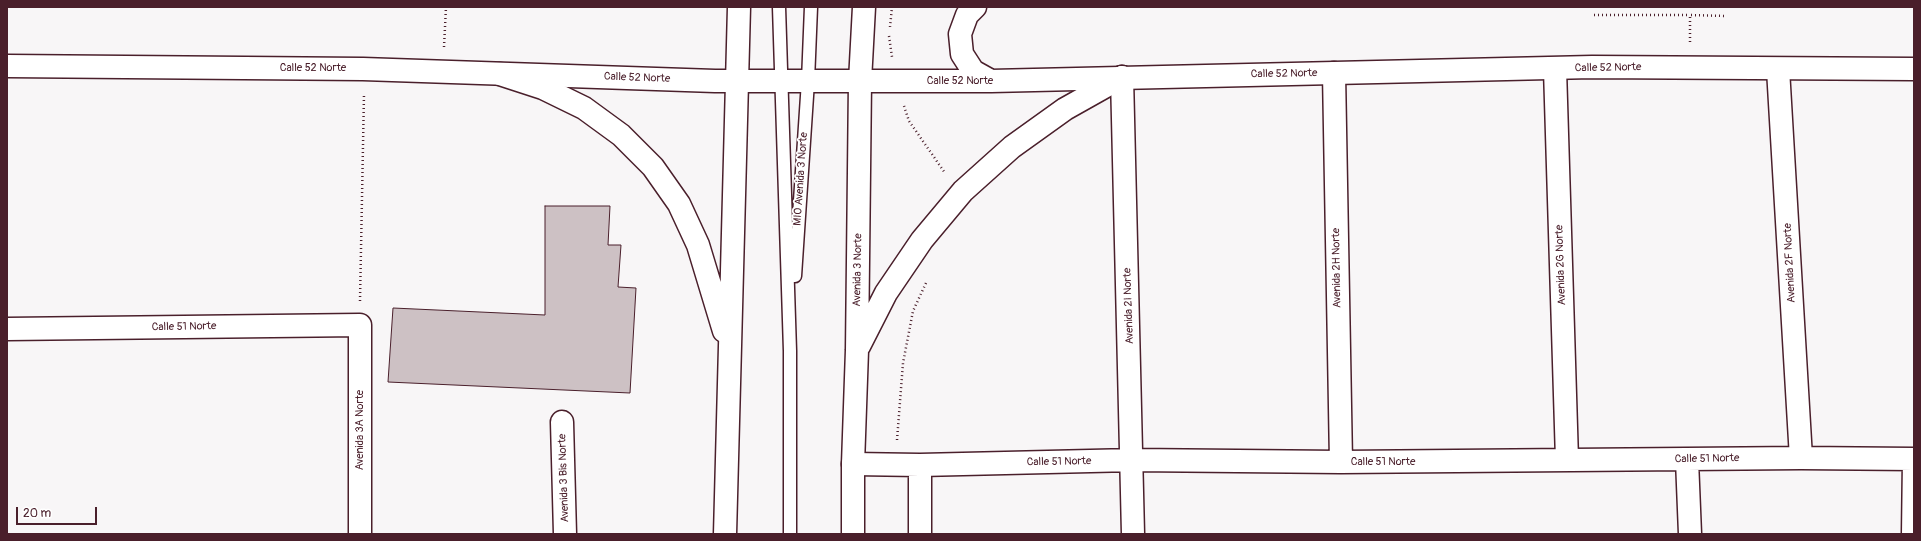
<!DOCTYPE html>
<style>
body{margin:0}
#map{position:relative;width:1921px;height:541px;overflow:hidden;background:#f8f6f7;font-family:Pangolin,sans-serif}
canvas{display:block}
.frame{position:absolute;inset:0;border:8px solid #4a1f2b;pointer-events:none}
.scale{position:absolute;left:16px;top:507px;width:81px;height:18px;box-sizing:border-box;border:2px solid #4a1f2b;border-top:0;padding-left:5px;font-size:12px;line-height:14px;white-space:nowrap;color:#4a1f2b;-webkit-text-stroke:3px #fff;paint-order:stroke}
</style>
<div id="map">
<canvas width="1921" height="541"></canvas>
<div class="frame"></div>
<div class="scale">20 m</div>
</div>
<script>
const ctx = document.querySelector('canvas').getContext('2d');
ctx.lineJoin = 'round';
function paint(path, color) {
  ctx.fillStyle = color;
  ctx.fill(path, 'evenodd');
}
function toPath(rows) {
  const path = new Path2D();
  for (const r of rows) {
    path.moveTo(r[0], r[1]);
    for (let i = 2; i < r.length; i += 2) path.lineTo(r[i], r[i + 1]);
  }
  return path;
}
function strokePath(path, color, width, dash) {
  ctx.strokeStyle = color;
  ctx.lineWidth = width;
  ctx.lineCap = dash ? 'butt' : 'round';
  ctx.setLineDash(dash || []);
  ctx.stroke(path);
}
function write(font, color, halo, rows, align = 'center') {
  ctx.font = font + ' Pangolin,sans-serif';
  ctx.lineWidth = 3.5;
  ctx.setLineDash([]);
  ctx.textBaseline = 'middle';
  ctx.strokeStyle = halo;
  ctx.fillStyle = color;
  for (const [text, x, y, turn = 0] of rows) {
    ctx.save();
    ctx.translate(x, y);
    ctx.rotate((+turn || 0) * Math.PI / 180);
    ctx.textAlign = isNaN(turn) ? turn : align;
    if (halo) ctx.strokeText(text, 0, 0);
    ctx.fillText(text, 0, 0);
    ctx.restore();
  }
}
const building = toPath([
 [545,206,610,206,608,245,621,245,618,287,636,288,630,393,388,382,393,308,545,315,545,206]
]);
const path = toPath([
 [1594,15,1690,15],
 [890,27,892,7],
 [889,36,892,57],
 [1690,42,1690,15,1725,16],
 [444,47,446,7],
 [904,106,909,121,945,173],
 [360,301,364,94],
 [897,440,903,363,913,311,926,283]
]);
const lane = toPath([
 [779,7,790,351,790,534],
 [795,276,808,81,811,7]
]);
const street = toPath([
 [1555,69,1567,460],
 [1778,69,1801,458],
 [1334,73,1341,462],
 [1122,77,1133,534],
 [7,329,360,325,360,534],
 [562,422,565,534],
 [1687,460,1690,534],
 [853,464,920,465,1133,460,1341,462,1801,458,1914,459],
 [920,465,920,534],
 [1913,534,1914,459]
]);
const secondary = toPath([
 [975,7,967,15,960,34,962,54,973,71,991,81],
 [7,66,363,69,715,81,991,81,1592,67,1914,69]
]);
const primary = toPath([
 [500,74,543,88,584,108,621,135,653,167,679,204,698,245,724,331],
 [859,346,886,293,922,240,963,191,1012,147,1065,109,1122,77],
 [725,534,739,7],
 [853,534,853,464,857,350,860,81,864,7]
]);
const streetNames = [
 ["Calle 52 Norte",313,68],
 ["Calle 52 Norte",1608,68,-1],
 ["Calle 52 Norte",1284,74,-1],
 ["Calle 52 Norte",637,78,2],
 ["Calle 52 Norte",960,81],
 ["MIO Avenida 3 Norte",801,179,-86],
 ["Avenida 2F Norte",1790,263,-93],
 ["Avenida 2G Norte",1561,265,-92],
 ["Avenida 2H Norte",1337,268,-91],
 ["Avenida 3 Norte",858,270,-89],
 ["Avenida 2I Norte",1129,306,-92],
 ["Calle 51 Norte",184,327,-1],
 ["Avenida 3A Norte",360,430,-90],
 ["Calle 51 Norte",1707,459,-1],
 ["Calle 51 Norte",1059,462,-1],
 ["Calle 51 Norte",1383,462],
 ["Avenida 3 Bis Norte",564,478,-92]
];
paint(building, '#cdc1c4');
strokePath(building, '#4a1f2b', 1);
strokePath(lane, '#4a1f2b', 15);
strokePath(street, '#4a1f2b', 25);
strokePath(secondary, '#4a1f2b', 25);
strokePath(primary, '#4a1f2b', 25);
strokePath(path, '#4a1f2b', 2.5, [1, 3]);
strokePath(lane, '#fff', 12);
strokePath(street, '#fff', 22);
strokePath(secondary, '#fff', 22);
strokePath(primary, '#fff', 22);
write('11px', '#4a1f2b', '#fff', streetNames);
</script>
